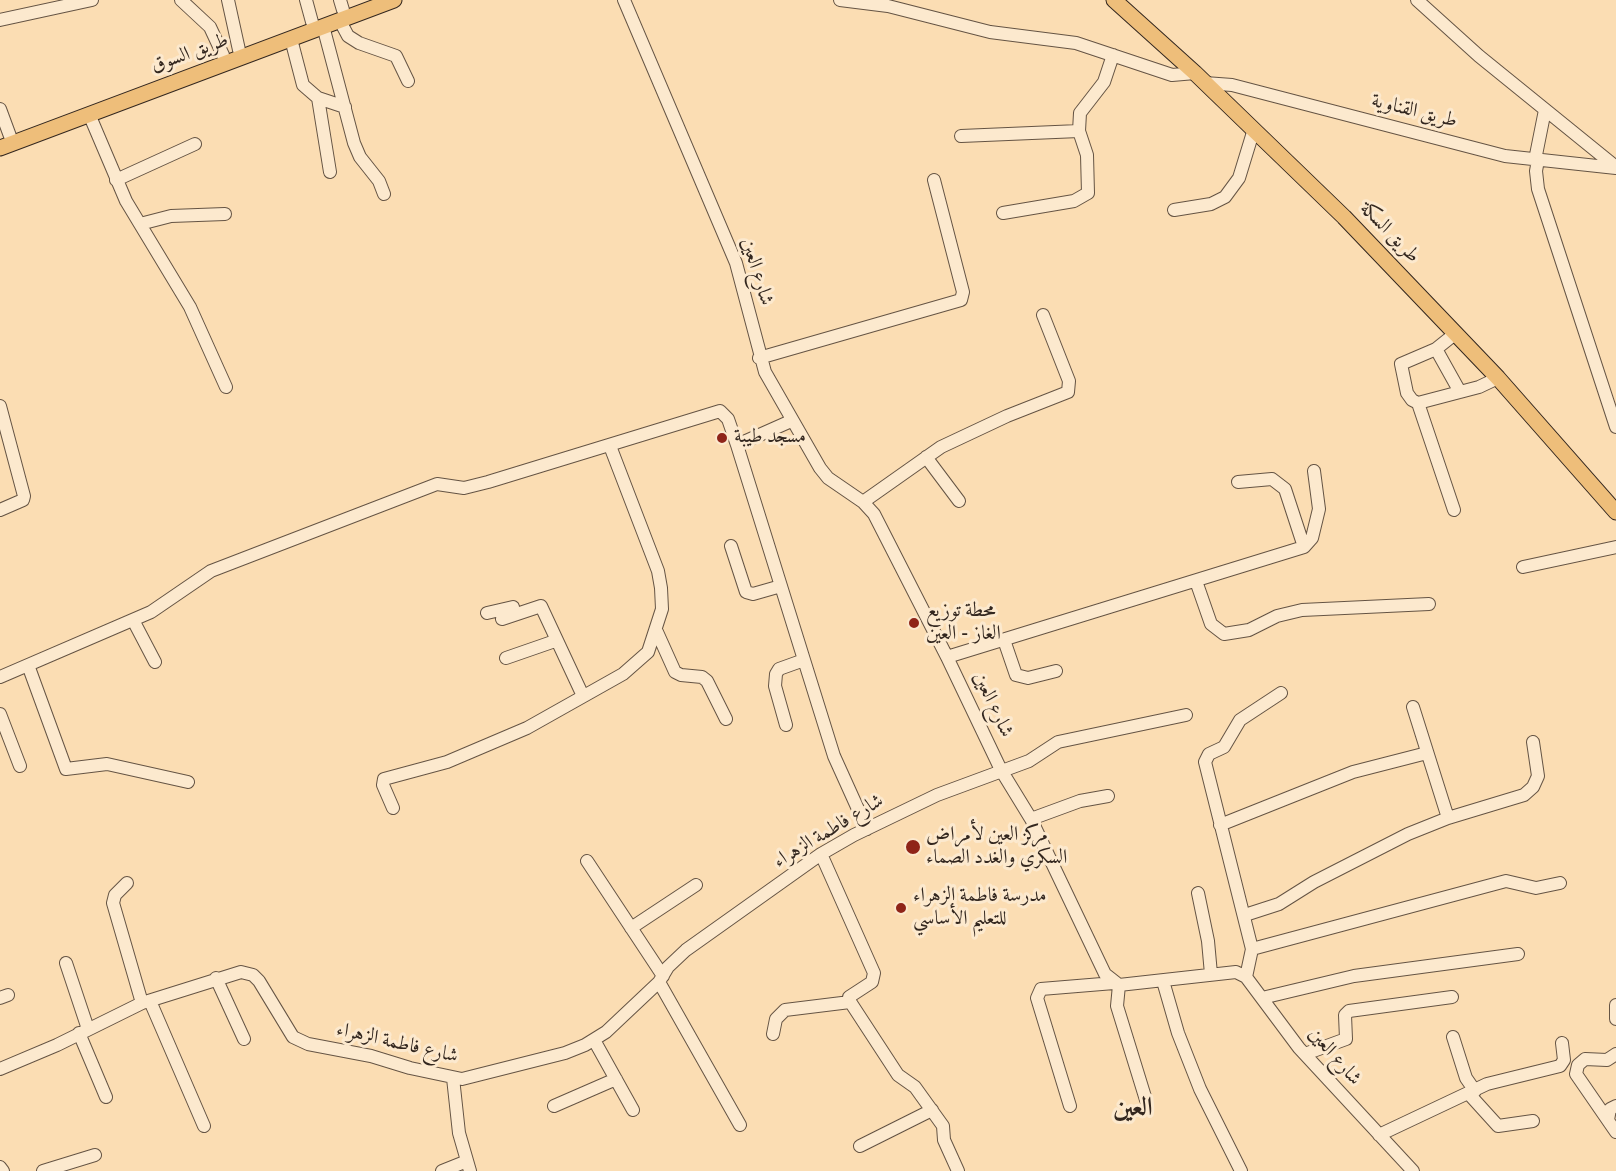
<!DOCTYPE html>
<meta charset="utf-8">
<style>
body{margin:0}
canvas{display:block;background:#fbddb3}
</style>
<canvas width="1616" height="1171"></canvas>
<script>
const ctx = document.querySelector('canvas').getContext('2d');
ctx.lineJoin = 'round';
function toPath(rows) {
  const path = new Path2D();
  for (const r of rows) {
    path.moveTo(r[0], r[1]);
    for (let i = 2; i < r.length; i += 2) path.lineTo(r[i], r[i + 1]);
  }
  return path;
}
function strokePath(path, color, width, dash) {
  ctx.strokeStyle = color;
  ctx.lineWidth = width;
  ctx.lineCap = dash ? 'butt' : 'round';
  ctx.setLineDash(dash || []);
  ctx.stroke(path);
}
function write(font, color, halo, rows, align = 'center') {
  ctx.font = font + ' "IM FELL Double Pica",Amiri,serif';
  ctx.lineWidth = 6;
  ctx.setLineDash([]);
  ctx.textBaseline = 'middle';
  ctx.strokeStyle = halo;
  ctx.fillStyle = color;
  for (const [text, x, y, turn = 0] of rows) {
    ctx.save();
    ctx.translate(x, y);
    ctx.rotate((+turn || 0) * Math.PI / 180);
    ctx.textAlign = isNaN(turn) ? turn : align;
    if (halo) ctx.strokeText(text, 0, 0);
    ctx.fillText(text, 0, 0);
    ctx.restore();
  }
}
const minor = toPath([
 [181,0,210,27,223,55],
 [228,0,239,50],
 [306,0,312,22],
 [340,0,343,10],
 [624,0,736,263,765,372,820,468,828,478,863,502,874,514,947,657,1001,770,1031,819,1105,974,1119,985,1236,972,1246,977,1299,1048,1413,1171],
 [840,0,888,6,990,32,1076,43,1172,75,1195,73],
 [1417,0,1479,56,1616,167],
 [0,20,92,0],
 [340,21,348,36,359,43,396,56,408,81],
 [323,26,354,143,360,157,379,181,384,194],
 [291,39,303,85,318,98,345,107],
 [1205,83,1232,85,1505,156,1616,168],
 [318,98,330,172],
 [0,109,10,136],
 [89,114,126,201,190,307,226,387],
 [961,136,1079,131,1080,113,1104,82,1113,55],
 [1535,160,1545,110],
 [1538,160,1536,171,1538,189,1616,427],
 [116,180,195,144],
 [1174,210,1211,204,1225,197,1239,178,1254,129],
 [1003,213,1074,201,1088,193,1087,155,1079,131],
 [140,224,171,216,225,214],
 [1456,333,1436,349,1401,364,1407,393,1412,400,1418,403,1479,387,1498,378],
 [1436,349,1460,392],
 [759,358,961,300,963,292,934,180],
 [1418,403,1454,510],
 [0,406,24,496,23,500,0,510],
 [737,445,791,421],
 [926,457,959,501],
 [1238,482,1272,479,1285,489,1304,547],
 [863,502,941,447,1007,416,1068,392,1069,381,1043,315],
 [731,546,746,592,753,594,781,586],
 [1523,567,1616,547],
 [1196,581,1211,624,1224,634,1249,630,1277,616,1302,610,1429,604],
 [487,613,513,607],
 [502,619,541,606,583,696],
 [133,620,155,662],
 [657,632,675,672,681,675,702,677,707,681,726,719],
 [1004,640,1016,675,1028,678,1056,671],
 [947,657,1304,547,1312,538,1319,509,1314,471],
 [506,658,555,641],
 [28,665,66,769,107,764,188,782],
 [0,677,151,612,211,571,437,484,464,488,488,482,720,411,728,419,737,445,834,756,867,829],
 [1413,707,1448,818],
 [0,714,20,766],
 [786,725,775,686,776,674,779,669,804,660],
 [393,808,383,785,384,779,447,762,527,728,623,674,648,652,662,609,661,588,658,571,610,446],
 [1031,819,1080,801,1108,796],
 [1220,825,1353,772,1427,753],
 [821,854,874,973,872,982,849,997,849,1000,898,1075,915,1087,943,1126,944,1140,958,1171],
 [587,861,663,976],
 [127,883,115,895,113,903,142,1003],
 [1198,893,1208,941,1211,974],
 [1245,915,1279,904,1314,882,1408,834,1448,818,1524,795,1533,787,1538,776,1533,742],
 [631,928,696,885],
 [1252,949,1506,881,1536,888,1560,883],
 [66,963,88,1029],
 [1246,977,1252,949,1205,762,1209,754,1224,747,1240,720,1281,693],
 [216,978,244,1039],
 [1163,981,1178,1033,1200,1089,1241,1171],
 [659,982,740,1125],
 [1119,985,1117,1006,1146,1100],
 [0,998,8,995],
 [1262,998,1354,976,1518,954],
 [150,1001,204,1126],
 [1616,1005,1616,1019],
 [79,1033,106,1097],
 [773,1034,776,1019,785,1010,850,1002],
 [1453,1037,1466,1078,1475,1091],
 [594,1040,633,1110],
 [1305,1054,1346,1039,1345,1015,1349,1011,1452,997],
 [1616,1054,1607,1060,1585,1059,1578,1065,1576,1074,1616,1132],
 [0,1069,57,1045,142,1003,241,972,253,975,259,981,293,1037,308,1044,371,1056,410,1068,462,1079,565,1053,585,1045,606,1032,659,982,668,967,686,950,821,854,854,835,937,795,1029,761,1058,742,1186,715],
 [453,1078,459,1133,470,1171],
 [1469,1094,1498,1126,1533,1121],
 [554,1106,616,1079],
 [1070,1106,1037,998,1041,989,1114,983],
 [1608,1120,1610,1109,1616,1106],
 [1379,1135,1487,1084,1560,1066,1564,1060,1562,1043],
 [860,1146,932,1110],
 [0,1167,3,1171],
 [43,1171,95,1155],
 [442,1171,467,1161]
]);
const major = toPath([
 [1114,0,1195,73,1344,217,1498,378,1616,512],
 [0,148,394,0]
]);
const markers = [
 [722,438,6,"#8f2418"],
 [914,623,6,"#8f2418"],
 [913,847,8,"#8f2418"],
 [901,908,6,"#8f2418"]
];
const streetNames = [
 ["طريق السوق",190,54,-20],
 ["طريق القناوية",1414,112,14],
 ["طريق السكة",1389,233,46],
 ["شارع العين",756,272,73],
 ["شارع العين",992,705,65],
 ["شارع فاطمة الزهراء",829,832,-31],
 ["شارع فاطمة الزهراء",397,1044,13],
 ["شارع العين",1334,1057,49]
];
const poiNames = [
 ["مسجد طيبة",734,438],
 ["محطة توزيع",926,612],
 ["الغاز - العين",926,635],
 ["مركز العين لأمراض",926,836],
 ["السكري والغدد الصماء",926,859],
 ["مدرسة فاطمة الزهراء",913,897],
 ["للتعليم الأساسي",913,920]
];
const districtNames = [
 ["العين",1133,1109]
];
strokePath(minor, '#655444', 14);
strokePath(major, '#33271f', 17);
strokePath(minor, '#fce9ce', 12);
strokePath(major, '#eebe7a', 15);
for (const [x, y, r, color] of markers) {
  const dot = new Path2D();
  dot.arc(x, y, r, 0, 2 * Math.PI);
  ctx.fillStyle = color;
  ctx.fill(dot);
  strokePath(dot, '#fce9ce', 2);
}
write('20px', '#33271f', '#fce9ce', streetNames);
write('20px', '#33271f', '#fce9ce', poiNames, 'left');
write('bold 26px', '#33271f', '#fce9ce', districtNames);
</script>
